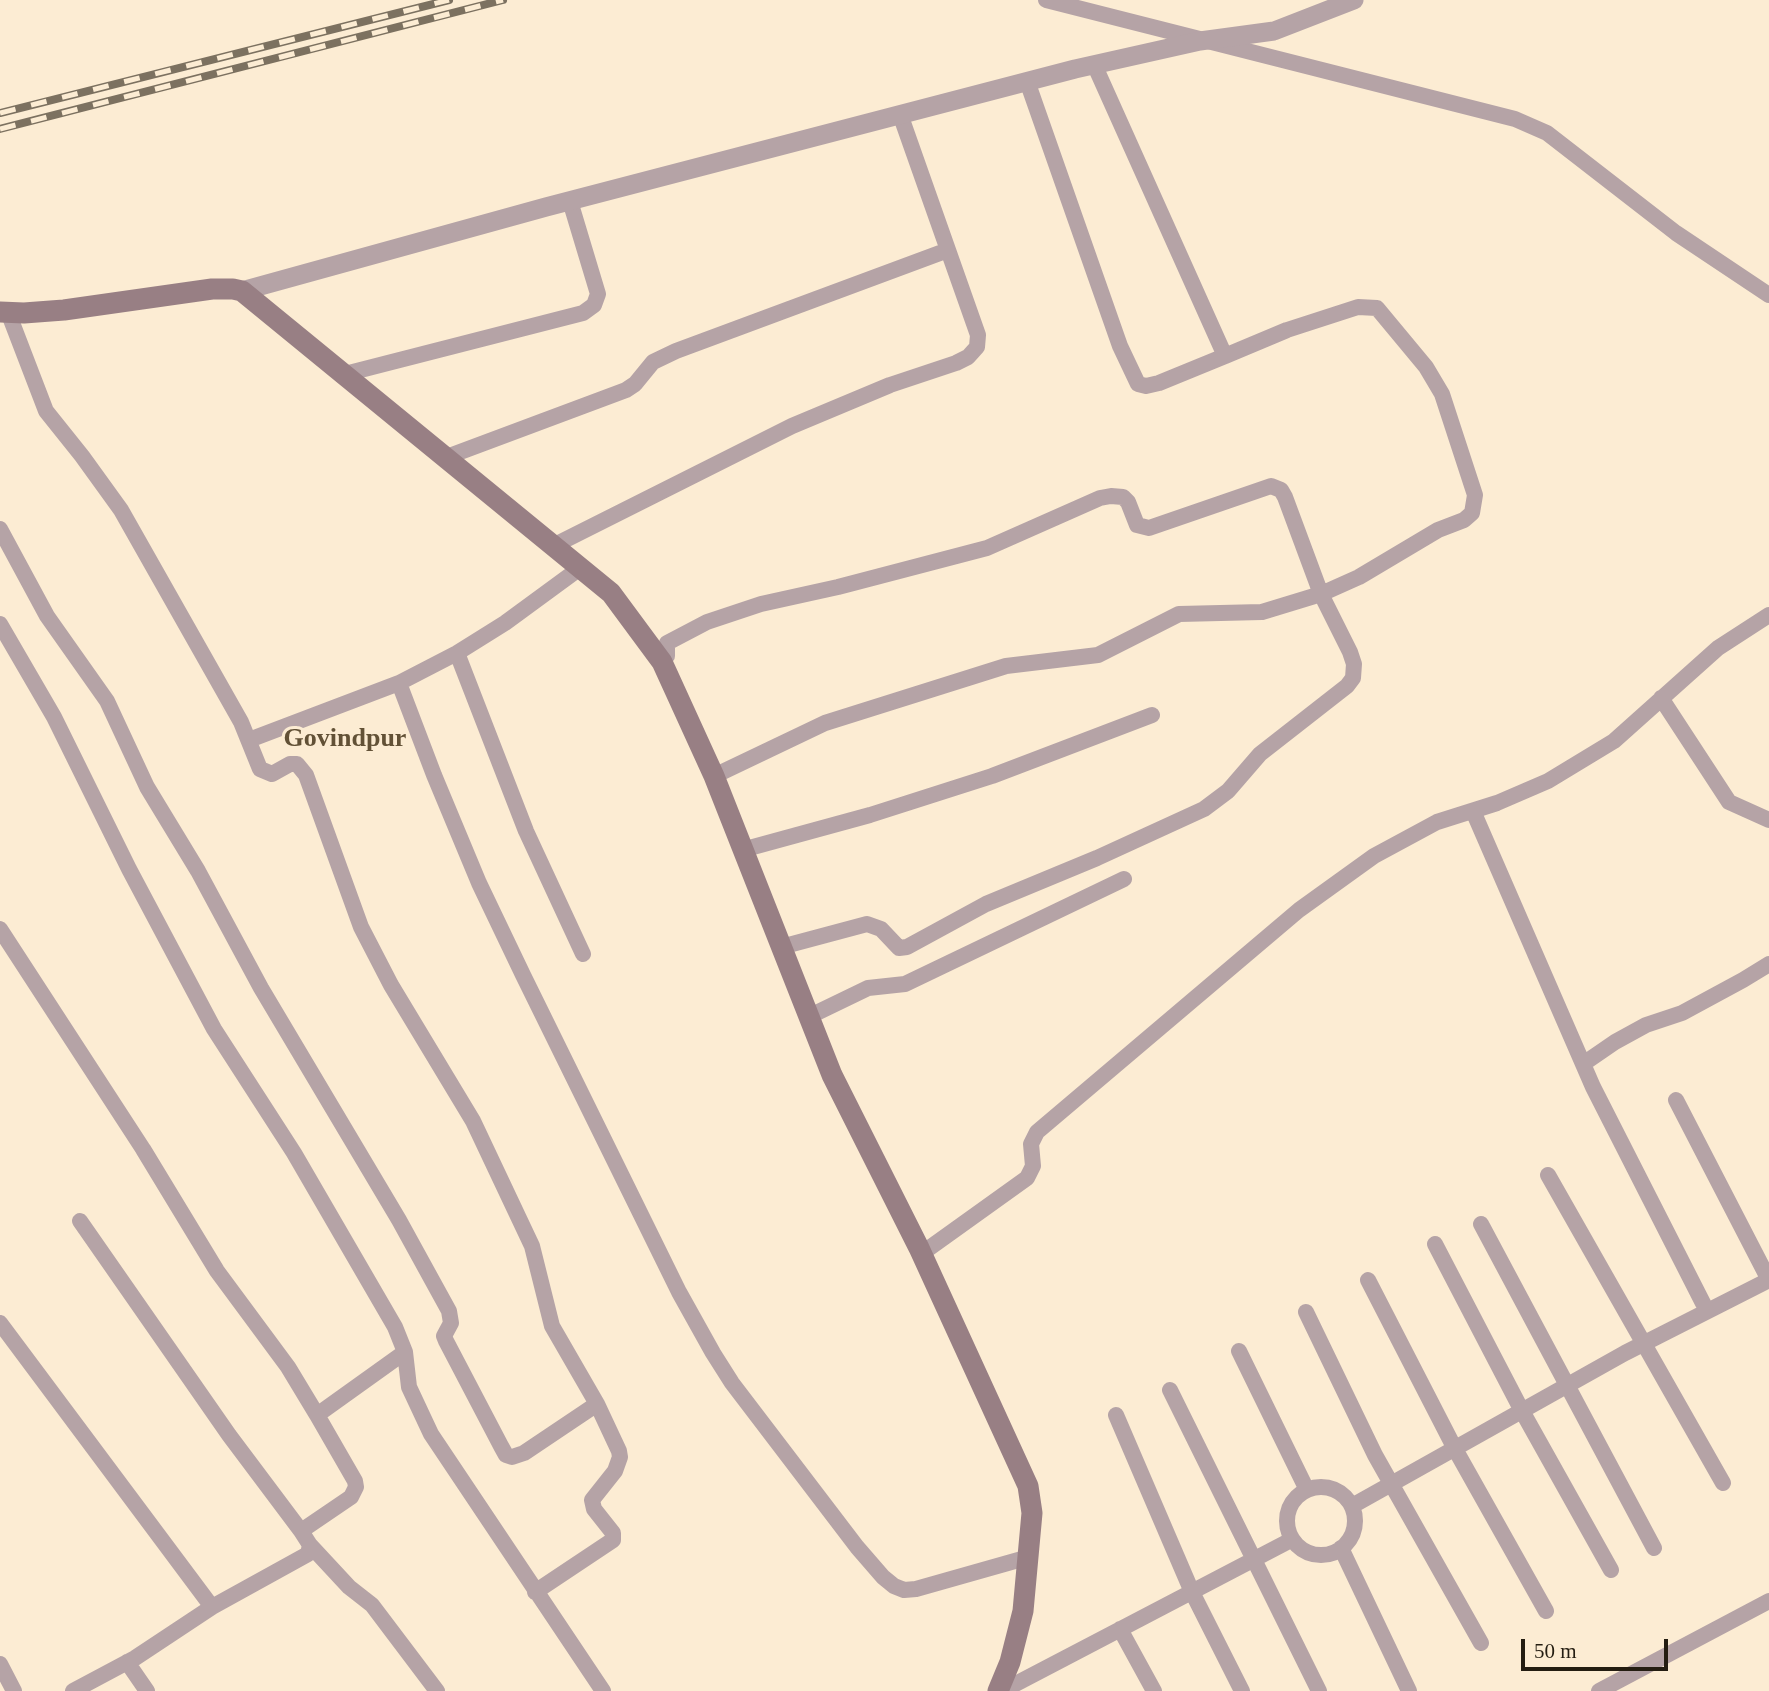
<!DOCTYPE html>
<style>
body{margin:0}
#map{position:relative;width:1769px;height:1691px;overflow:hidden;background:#fcecd3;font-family:"Times New Roman",serif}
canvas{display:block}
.scale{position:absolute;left:1521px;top:1639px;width:147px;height:32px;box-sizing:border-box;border:4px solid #241d11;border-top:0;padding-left:9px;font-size:21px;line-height:24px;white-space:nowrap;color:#241d11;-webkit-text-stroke:5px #fcecd3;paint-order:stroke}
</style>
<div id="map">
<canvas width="1769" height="1691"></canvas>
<div class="scale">50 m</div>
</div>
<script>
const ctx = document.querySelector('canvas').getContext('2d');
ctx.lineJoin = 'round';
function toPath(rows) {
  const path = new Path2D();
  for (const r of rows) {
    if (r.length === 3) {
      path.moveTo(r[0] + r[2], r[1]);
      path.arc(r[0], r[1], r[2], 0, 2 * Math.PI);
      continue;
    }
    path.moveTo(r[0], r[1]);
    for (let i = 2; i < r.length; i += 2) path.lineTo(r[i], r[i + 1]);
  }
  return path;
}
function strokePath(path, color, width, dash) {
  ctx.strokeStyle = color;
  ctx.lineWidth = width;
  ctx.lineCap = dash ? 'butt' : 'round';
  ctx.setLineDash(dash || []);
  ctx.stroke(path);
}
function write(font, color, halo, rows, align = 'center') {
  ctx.font = font + ' "Times New Roman",serif';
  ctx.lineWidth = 6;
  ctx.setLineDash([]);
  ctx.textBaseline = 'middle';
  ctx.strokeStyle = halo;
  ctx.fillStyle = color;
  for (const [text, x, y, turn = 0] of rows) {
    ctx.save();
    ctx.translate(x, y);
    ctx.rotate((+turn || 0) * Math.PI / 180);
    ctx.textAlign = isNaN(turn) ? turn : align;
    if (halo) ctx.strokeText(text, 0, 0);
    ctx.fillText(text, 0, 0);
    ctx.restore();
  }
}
const minor = toPath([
 [1046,0,1515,119,1547,133,1676,233,1769,295],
 [1027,81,1120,346,1138,384,1146,386,1159,383,1225,356],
 [8,312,46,411,82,456,121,510,241,722,260,769,272,774,290,764,297,764,306,775,361,927,391,985,473,1121,532,1246,552,1326,597,1404,619,1451,620,1457,615,1471,592,1500,594,1509,613,1533,613,1540,535,1592],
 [341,375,583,313,594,305,598,294,570,201],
 [444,458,626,390,635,384,653,362,676,351,948,250],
 [0,529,47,616,107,701,147,787,198,871,261,988,399,1220,449,1311,451,1323,444,1336,446,1341,501,1446,506,1455,512,1457,524,1453,597,1404],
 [553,546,792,426,890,385,956,363,968,357,977,347,978,335,900,114],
 [0,624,54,717,129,869,214,1029,294,1153,395,1327,405,1352,409,1387,431,1434,603,1691],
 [457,653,526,831,583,954],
 [662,662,667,656,667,643,707,622,761,604,838,587,987,548,1100,498,1111,496,1123,497,1128,502,1137,525,1149,528,1271,486,1281,490,1285,497,1321,594,1350,652,1354,664,1353,678,1347,686,1260,754,1228,791,1204,809,1097,858,986,904,907,947,899,948,881,929,867,924,781,947],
 [399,683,434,775,479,883,523,975,679,1292,713,1353,732,1383,857,1547,883,1577,894,1586,904,1590,916,1589,1029,1557],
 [1661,698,1729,802,1769,820],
 [249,740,399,683,457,653,505,623,580,568],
 [714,776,825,723,1006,666,1098,655,1179,614,1262,612,1321,594,1359,577,1438,530,1464,520,1472,513,1475,495,1442,394,1426,367,1377,308,1358,307,1287,330,1225,356,1094,64],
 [1473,811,1593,1087,1707,1311],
 [742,850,870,815,992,776,1152,715],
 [0,929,143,1149,217,1271,288,1367,317,1415],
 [808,1017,868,988,905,984,1124,879],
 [1583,1064,1615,1042,1646,1025,1682,1013,1743,980,1769,964],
 [1676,1100,1769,1280],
 [1548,1175,1723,1483],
 [80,1221,229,1435,301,1531],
 [1481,1224,1654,1548],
 [1435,1244,1522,1411,1611,1570],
 [921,1254,1027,1178,1033,1166,1031,1144,1037,1132,1299,910,1374,856,1437,822,1497,803,1548,781,1614,741,1718,648,1769,615],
 [1368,1280,1455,1449,1546,1611],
 [1306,1312,1375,1455,1481,1643],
 [0,1323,212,1607],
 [1239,1351,1307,1490],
 [1170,1390,1319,1691],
 [1116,1415,1192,1592,1242,1691],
 [1321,1521,34],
 [1352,1506,1625,1353,1769,1280],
 [310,1545,349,1587,372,1605,437,1691],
 [1341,1548,1409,1691],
 [1120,1629,1154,1691],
 [127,1662,147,1691],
 [0,1664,14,1691],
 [73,1691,135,1658,212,1607,308,1554,310,1545,301,1531,351,1497,356,1487,355,1481,317,1415,405,1352],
 [1002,1691,1291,1540],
 [1599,1691,1769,1601]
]);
const tertiary = toPath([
 [242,291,546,207,1075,69,1200,41,1274,31,1354,0]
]);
const secondary = toPath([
 [0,312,24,313,64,310,212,289,233,289,242,291,611,593,662,662,714,776,832,1075,919,1248,1028,1486,1032,1513,1023,1611,1010,1662,998,1691]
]);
const rail = toPath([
 [0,113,449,0],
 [0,129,503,0]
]);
const districtNames = [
 ["Govindpur",345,739]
];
strokePath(minor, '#b5a3a6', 16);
strokePath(tertiary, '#b5a3a6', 19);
strokePath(secondary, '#987f84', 21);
strokePath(rail, '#7c7160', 8);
strokePath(rail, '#fcecd3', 5, [16]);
write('bold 26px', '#625136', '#fcecd3', districtNames);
</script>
